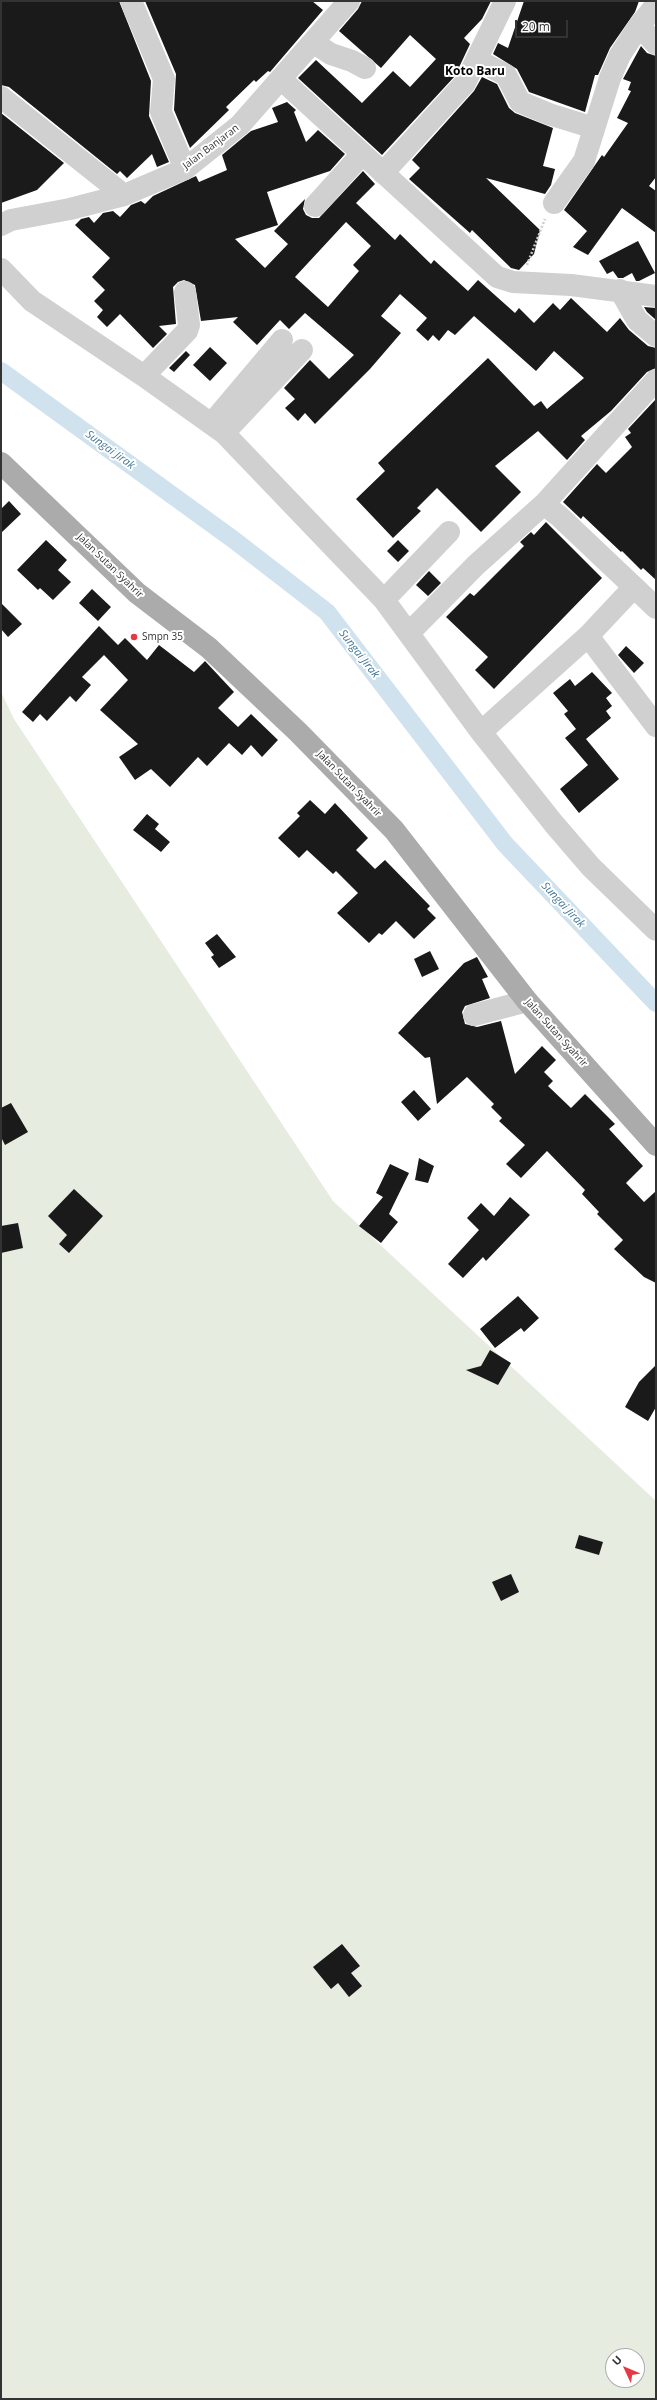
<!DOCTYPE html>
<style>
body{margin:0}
#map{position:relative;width:657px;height:2400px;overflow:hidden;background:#fff;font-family:"Open Sans",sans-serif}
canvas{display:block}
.frame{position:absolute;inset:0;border:2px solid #333;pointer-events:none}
.north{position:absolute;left:605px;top:2348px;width:40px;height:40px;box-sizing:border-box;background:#fff;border:1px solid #adadad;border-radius:50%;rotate:314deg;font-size:11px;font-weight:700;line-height:16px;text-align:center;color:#333}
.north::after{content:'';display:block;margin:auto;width:14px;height:18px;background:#e63946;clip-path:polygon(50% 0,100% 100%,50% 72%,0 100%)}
.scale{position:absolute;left:515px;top:20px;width:53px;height:18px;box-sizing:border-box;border:2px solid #333;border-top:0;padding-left:5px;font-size:12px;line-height:14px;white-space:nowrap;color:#333;-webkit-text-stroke:3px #fff;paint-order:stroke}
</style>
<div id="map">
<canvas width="657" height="2400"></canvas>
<div class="frame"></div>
<div class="north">U</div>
<div class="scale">20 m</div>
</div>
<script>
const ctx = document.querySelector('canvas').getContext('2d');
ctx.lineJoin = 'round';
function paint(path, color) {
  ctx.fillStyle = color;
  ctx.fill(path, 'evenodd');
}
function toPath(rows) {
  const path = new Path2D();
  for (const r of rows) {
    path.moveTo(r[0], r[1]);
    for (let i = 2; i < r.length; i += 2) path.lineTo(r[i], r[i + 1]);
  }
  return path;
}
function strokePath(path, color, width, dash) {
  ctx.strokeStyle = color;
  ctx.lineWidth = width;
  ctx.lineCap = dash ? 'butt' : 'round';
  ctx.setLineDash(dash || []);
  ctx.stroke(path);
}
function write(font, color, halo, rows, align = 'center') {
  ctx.font = font + ' "Open Sans",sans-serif';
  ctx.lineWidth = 4;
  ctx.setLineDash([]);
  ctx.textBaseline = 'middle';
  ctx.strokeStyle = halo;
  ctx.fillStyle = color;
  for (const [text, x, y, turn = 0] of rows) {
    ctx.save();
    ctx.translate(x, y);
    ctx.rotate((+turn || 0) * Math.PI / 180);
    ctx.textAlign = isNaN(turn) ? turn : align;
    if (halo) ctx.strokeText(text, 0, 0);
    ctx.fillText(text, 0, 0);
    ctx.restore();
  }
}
const green = toPath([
 [1,692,14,719,333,1201,656,1501,656,2399,1,2399],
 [613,2356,637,2356,637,2380,613,2380]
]);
const canal = toPath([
 [1,371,234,540,327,612,505,844,656,1003]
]);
const building = toPath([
 [1,1,119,1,151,81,149,116,169,162,157,167,152,154,127,178,120,171,117,174,9,87,1,85],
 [145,1,312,1,323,10,270,72,268,71,256,82,254,80,226,107,229,110,190,148,174,110,176,74],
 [362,1,491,1,482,19,464,38,470,44,455,76,382,155,298,78,316,60,362,103,393,71,410,87,436,59,410,35,381,68,339,31,358,9],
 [524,1,639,1,635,12,610,48,598,75,595,75,585,112,529,92,517,69,493,54,498,43,508,48],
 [641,46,647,53,656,56,656,177,649,186,656,191,656,233,622,208,588,255,573,247,587,231,564,210,602,155,604,157,628,123,617,118,631,91,628,90,631,82,623,79],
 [482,77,497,84,509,108,515,113,553,128,543,166,555,169,551,185,545,194,486,178,540,230,534,254,519,270,511,268,472,230,470,233,409,179,420,168,412,160,474,91],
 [287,102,296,110,294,112,306,142,318,130,345,154,330,171,267,192,278,225,235,239,265,268,288,244,274,231,305,199,303,209,306,215,312,218,319,218,363,171,375,184,356,203,395,240,400,234,431,264,434,260,468,291,478,280,515,313,519,308,534,323,553,303,560,310,571,298,607,332,620,318,629,330,648,346,656,348,656,368,647,372,611,411,581,436,585,440,567,460,538,431,495,466,521,492,481,532,437,488,417,508,421,511,393,538,356,499,385,471,378,463,488,358,534,406,541,401,547,409,584,378,554,351,536,371,474,316,455,335,448,330,439,341,433,335,428,341,416,330,427,318,400,294,381,316,401,333,370,369,315,424,305,413,298,421,285,408,295,399,284,388,310,360,329,379,354,355,305,313,289,329,280,320,257,345,233,322,238,317,201,321,195,285,184,280,178,282,173,287,176,324,159,326,167,334,153,348,120,314,107,327,97,317,103,310,94,301,105,290,92,277,110,258,75,225,81,219,89,217,94,223,103,213,113,211,120,217,131,205,141,201,145,204,153,196,196,176,199,182,227,170,222,155,251,131,278,122,272,108],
 [346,222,371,246,353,265,359,271,328,307,295,277],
 [1,113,64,163,37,190,1,203],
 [638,241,655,273,639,281,636,281,632,273,623,278,618,278,613,271,607,274,599,261],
 [644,307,656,308,656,320,647,312],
 [210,347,227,363,210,381,193,365],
 [186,351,190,355,174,372,169,368],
 [656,399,656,580,643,568,641,570,622,551,621,552,583,516,581,519,563,502,597,464,606,473,632,447,625,437,631,433,628,429],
 [9,501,21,514,1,533,1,509],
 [546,522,602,578,494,689,475,670,488,657,446,617,470,593,474,596,524,546,520,542,531,532,534,535],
 [46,540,67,560,58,570,71,582,53,600,40,588,38,590,17,570],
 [398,540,409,551,398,562,387,551],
 [429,571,441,583,428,596,416,585],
 [92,589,111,607,98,621,79,603],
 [1,603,22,624,8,637,1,629],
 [99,626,118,645,125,638,147,660,159,645,194,672,205,661,234,692,218,708,238,727,251,714,278,740,262,757,251,745,242,755,229,743,207,766,198,757,170,787,151,769,135,780,119,757,138,744,100,710,128,680,104,655,82,677,91,685,76,702,70,696,47,721,40,714,33,722,22,712],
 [626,646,644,663,634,673,618,655],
 [592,672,612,693,606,698,612,706,606,711,611,718,586,739,619,779,579,813,560,789,588,765,565,738,576,729,564,714,568,711,553,693,570,679,575,686],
 [310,800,325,814,335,803,368,838,356,850,375,869,385,860,430,906,427,909,436,918,414,939,396,921,382,935,379,933,369,943,337,913,358,893,336,871,333,874,307,850,299,858,278,838,300,816,297,813],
 [147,814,159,824,155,829,170,842,161,852,133,830],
 [217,934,236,957,219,968,211,957,214,955,205,943],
 [430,951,439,969,422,977,414,959],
 [477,957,488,977,482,979,490,998,465,1006,462,1012,465,1024,477,1027,501,1021,515,1074,542,1046,556,1060,544,1072,553,1081,548,1086,571,1108,585,1094,615,1124,609,1129,643,1166,626,1183,644,1202,656,1191,656,1283,644,1277,614,1249,623,1240,597,1214,599,1212,582,1194,585,1190,547,1151,521,1178,506,1164,525,1145,499,1121,502,1118,491,1107,494,1104,467,1077,437,1104,430,1057,425,1058,398,1033,464,963],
 [414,1090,431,1109,418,1121,401,1102],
 [11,1103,28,1132,5,1145,1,1137,1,1108],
 [419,1158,434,1166,428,1183,415,1180],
 [390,1164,409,1173,389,1214,398,1222,381,1243,359,1226,383,1197,376,1193],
 [74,1189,103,1216,69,1253,59,1244,67,1235,48,1216],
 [510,1197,530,1215,486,1261,483,1257,463,1278,448,1264,479,1230,467,1218,481,1203,494,1216],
 [18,1223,23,1248,1,1253,1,1226],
 [518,1296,539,1318,524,1332,521,1328,495,1348,480,1329],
 [490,1350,511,1363,498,1385,466,1370,481,1366],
 [656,1365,656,1407,648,1421,625,1407,639,1382],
 [579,1535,603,1542,599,1555,575,1548],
 [511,1574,519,1592,501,1601,492,1582],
 [342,1944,360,1966,351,1973,362,1986,349,1997,338,1983,331,1989,313,1967]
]);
const path = toPath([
 [527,265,545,219]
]);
const minor = toPath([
 [131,1,164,79,161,112,185,169],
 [656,5,639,26,656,44],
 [314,43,331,54,352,61,365,68],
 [477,60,506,75,520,102,549,114,594,128],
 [282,80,497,277,513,282,571,285,656,296],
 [1,97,124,195],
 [383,173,465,83,505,1],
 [554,203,584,161,610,78,620,55,639,26],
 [315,206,362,154],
 [1,225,11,220,70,209,124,195,185,169,240,125,349,1],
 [1,269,32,301,144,376,224,433,384,600,481,732,554,824,591,867,656,930],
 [620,290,637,320,656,336],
 [144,376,187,331,189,325,185,292],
 [212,423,282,340],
 [224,433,302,350],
 [544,504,656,380],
 [384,600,449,532],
 [409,633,476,565,544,504,560,517,634,587],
 [588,636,656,726],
 [481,732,588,636,634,587,656,608],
 [474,1015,527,1001]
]);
const major = toPath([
 [1,463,137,593,209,648,298,732,394,830,527,1001,656,1145]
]);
const markers = [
 [134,637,4,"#e63946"]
];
const streetNames = [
 ["Jalan Banjaran",211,147,-37],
 ["Jalan Sutan Syahrir",110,566,44],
 ["Jalan Sutan Syahrir",349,784,46],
 ["Jalan Sutan Syahrir",556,1033,48]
];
const poiNames = [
 ["Smpn 35",142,637]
];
const waterNames = [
 ["Sungai Jirak",110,450,36],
 ["Sungai Jirak",359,654,52],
 ["Sungai Jirak",563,905,47]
];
const quarterNames = [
 ["Koto Baru",475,72]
];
paint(green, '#e6ecdf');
strokePath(canal, '#cfe2ee', 18);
paint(building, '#1a1a1a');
strokePath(path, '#cdcdcd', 2.5, [2, 2]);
strokePath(minor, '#d0d0d0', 22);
strokePath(major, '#ababab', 22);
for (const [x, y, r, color] of markers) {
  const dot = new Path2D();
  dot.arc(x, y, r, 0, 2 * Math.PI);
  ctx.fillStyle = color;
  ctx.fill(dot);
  strokePath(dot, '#fff', 1.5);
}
write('10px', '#333', '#fff', streetNames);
write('10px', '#333', '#fff', poiNames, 'left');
write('italic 11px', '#3f7597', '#fff', waterNames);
write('bold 12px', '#000', '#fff', quarterNames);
</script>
